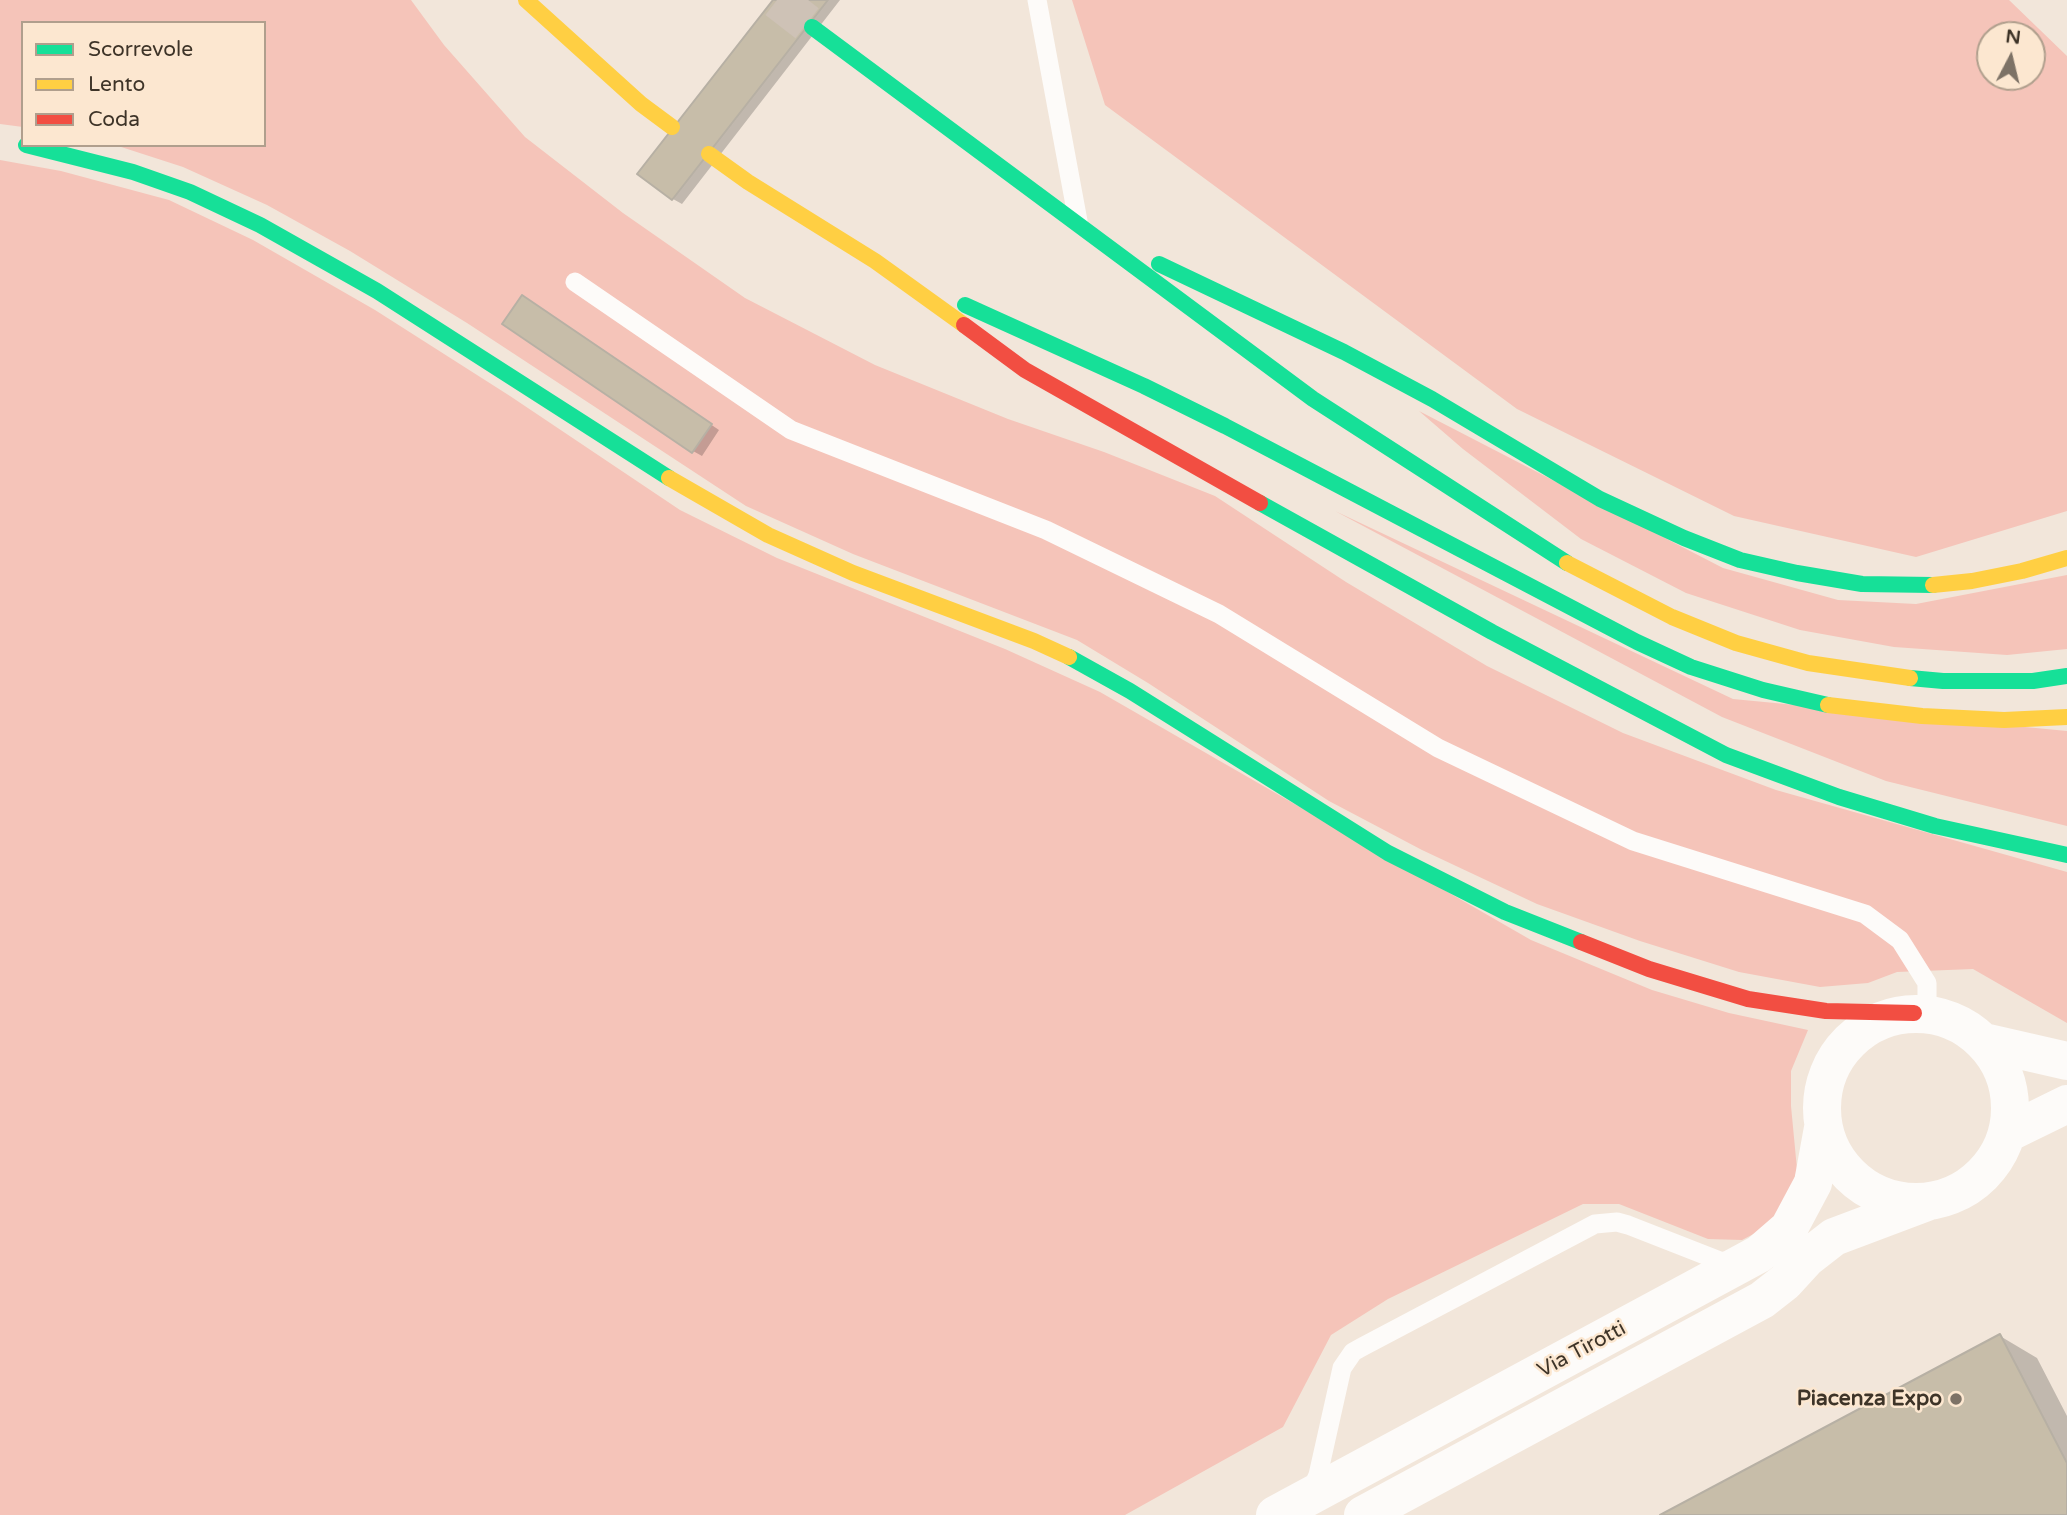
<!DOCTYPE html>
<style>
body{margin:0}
#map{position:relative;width:2067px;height:1515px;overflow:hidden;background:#f2e6da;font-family:"Varela Round",sans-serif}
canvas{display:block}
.legend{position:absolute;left:21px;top:21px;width:245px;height:126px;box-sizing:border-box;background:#fce7d0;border:2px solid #b09f8d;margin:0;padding:9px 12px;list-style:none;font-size:21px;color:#3e3428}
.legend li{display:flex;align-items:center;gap:14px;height:35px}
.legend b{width:35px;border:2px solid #b09f8d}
.north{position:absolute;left:1976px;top:21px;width:70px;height:70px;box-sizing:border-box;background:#fce7d0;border:2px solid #b09f8d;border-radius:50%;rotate:7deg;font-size:19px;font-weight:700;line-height:28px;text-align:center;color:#3e3428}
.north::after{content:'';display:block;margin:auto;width:24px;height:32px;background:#7d7266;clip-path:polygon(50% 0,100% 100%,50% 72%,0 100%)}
</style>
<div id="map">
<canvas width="2067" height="1515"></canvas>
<ul class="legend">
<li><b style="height:9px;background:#16e098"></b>Scorrevole</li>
<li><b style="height:9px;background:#ffcf43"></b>Lento</li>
<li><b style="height:9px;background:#f24e42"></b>Coda</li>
</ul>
<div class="north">N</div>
</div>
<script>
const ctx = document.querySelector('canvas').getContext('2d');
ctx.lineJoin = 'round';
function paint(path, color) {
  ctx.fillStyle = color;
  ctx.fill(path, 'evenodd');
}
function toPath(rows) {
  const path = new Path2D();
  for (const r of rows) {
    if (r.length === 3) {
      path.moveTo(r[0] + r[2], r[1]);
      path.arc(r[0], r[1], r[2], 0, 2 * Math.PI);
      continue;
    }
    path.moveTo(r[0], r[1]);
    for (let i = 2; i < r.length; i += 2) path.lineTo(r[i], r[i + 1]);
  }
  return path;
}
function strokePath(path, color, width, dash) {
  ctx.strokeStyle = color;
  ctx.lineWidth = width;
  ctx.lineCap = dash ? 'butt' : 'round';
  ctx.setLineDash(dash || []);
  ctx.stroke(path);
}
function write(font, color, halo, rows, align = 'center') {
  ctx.font = font + ' "Varela Round",sans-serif';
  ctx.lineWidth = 5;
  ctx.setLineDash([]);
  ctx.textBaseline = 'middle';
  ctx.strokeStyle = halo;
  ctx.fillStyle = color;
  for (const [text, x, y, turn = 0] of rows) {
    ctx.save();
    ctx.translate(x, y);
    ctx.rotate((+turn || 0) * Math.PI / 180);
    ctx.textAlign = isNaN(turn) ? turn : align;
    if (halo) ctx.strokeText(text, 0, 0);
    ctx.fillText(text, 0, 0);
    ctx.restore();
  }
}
const green = toPath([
 [0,0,411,0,444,45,525,137,623,213,745,298,875,365,1008,419,1104,452,1215,496,1346,582,1487,666,1623,733,1776,790,2067,872,2067,1023,1973,969,1897,972,1868,983,1820,987,1739,972,1640,941,1537,904,1422,850,1329,801,1148,683,1077,640,853,554,746,506,467,323,350,251,267,205,183,167,115,145,264,145,264,23,23,23,23,127,0,124],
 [1072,0,2009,0,2067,56,2067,511,1916,557,1734,516,1517,409,1105,105],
 [2032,35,2032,77,1990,77,1990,35],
 [0,160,61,171,169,200,253,240,375,310,510,396,680,510,777,558,1005,649,1100,692,1531,940,1652,990,1729,1013,1808,1030,1791,1071,1791,1106,1797,1169,1790,1195,1767,1227,1742,1240,1708,1239,1619,1204,1583,1204,1388,1299,1331,1335,1283,1427,1125,1515,0,1515],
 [1419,411,1723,568,1838,600,1916,604,2067,575,2067,649,2007,655,1894,647,1800,630,1686,593,1581,539,1463,449],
 [1335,511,1733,699,2067,731,2067,826,1886,781,1722,717]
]);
const shadow = toPath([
 [776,0,840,0,682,204,673,199],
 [531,303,719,430,702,456,693,451],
 [2000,1336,2037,1358,2067,1416,2067,1515,1664,1515]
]);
const building = toPath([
 [773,0,828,0,672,200,637,174,773,0],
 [522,295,712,424,692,453,502,324,522,295],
 [2000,1334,2067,1463,2067,1515,1660,1515,2000,1334]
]);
const highwayTunnel = toPath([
 [777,0,812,27]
]);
const lane = toPath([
 [1037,0,1078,221],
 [575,282,791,430,1046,530,1219,614,1438,748,1633,841,1865,914,1900,940,1927,983,1927,1015],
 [1311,1491,1318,1475,1342,1368,1353,1352,1362,1347,1595,1224,1617,1222,1628,1225,1720,1261,1735,1262]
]);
const street = toPath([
 [1916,1108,94],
 [1984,1042,2067,1061],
 [2008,1133,2067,1104],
 [1275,1515,1759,1254,1789,1228,1813,1183,1823,1128],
 [1363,1515,1762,1300,1785,1282,1807,1258,1834,1237,1927,1202]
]);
const fast = toPath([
 [812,27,1313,399,1567,563],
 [26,145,133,172,190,192,260,225,377,291,669,478],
 [1159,264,1344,352,1432,399,1600,499,1684,538,1740,560,1797,573,1862,584,1933,585],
 [965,305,1144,386,1225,426,1637,642,1691,667,1763,690,1828,705],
 [1260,503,1492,632,1726,755,1839,797,1935,826,2067,855],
 [1069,657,1130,691,1388,853,1505,912,1581,942],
 [1910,678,1943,681,2033,681,2067,676]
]);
const slow = toPath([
 [526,0,641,104,672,127],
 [709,154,748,182,875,261,964,325],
 [669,478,768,535,853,573,1034,641,1069,657],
 [1567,563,1672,617,1736,643,1808,663,1910,678],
 [1933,585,1972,581,2022,571,2067,558],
 [1828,705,1922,716,2004,720,2067,717]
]);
const jam = toPath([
 [964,325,1025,370,1260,503],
 [1581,942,1649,969,1748,999,1826,1011,1914,1013]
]);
const markers = [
 [1956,1399,7,"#7d7266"]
];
const streetNames = [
 ["Via Tirotti",1582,1350,-28]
];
const poiNames = [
 ["Piacenza Expo",1942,1399]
];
paint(green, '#f5c4b9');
paint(shadow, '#0003');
paint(building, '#c7bda9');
strokePath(building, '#b7b0a4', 2);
strokePath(highwayTunnel, '#cec2b6', 38, [38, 19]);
strokePath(lane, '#fdfbf9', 19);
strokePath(street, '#fdfbf9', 38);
strokePath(fast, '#16e098', 16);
strokePath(slow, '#ffcf43', 16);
strokePath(jam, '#f24e42', 16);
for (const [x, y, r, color] of markers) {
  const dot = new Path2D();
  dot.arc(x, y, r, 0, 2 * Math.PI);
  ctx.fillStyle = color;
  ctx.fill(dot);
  strokePath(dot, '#fce7d0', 2.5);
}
write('21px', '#3e3428', '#fce7d0', streetNames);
write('bold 21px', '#3e3428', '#fce7d0', poiNames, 'right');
</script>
